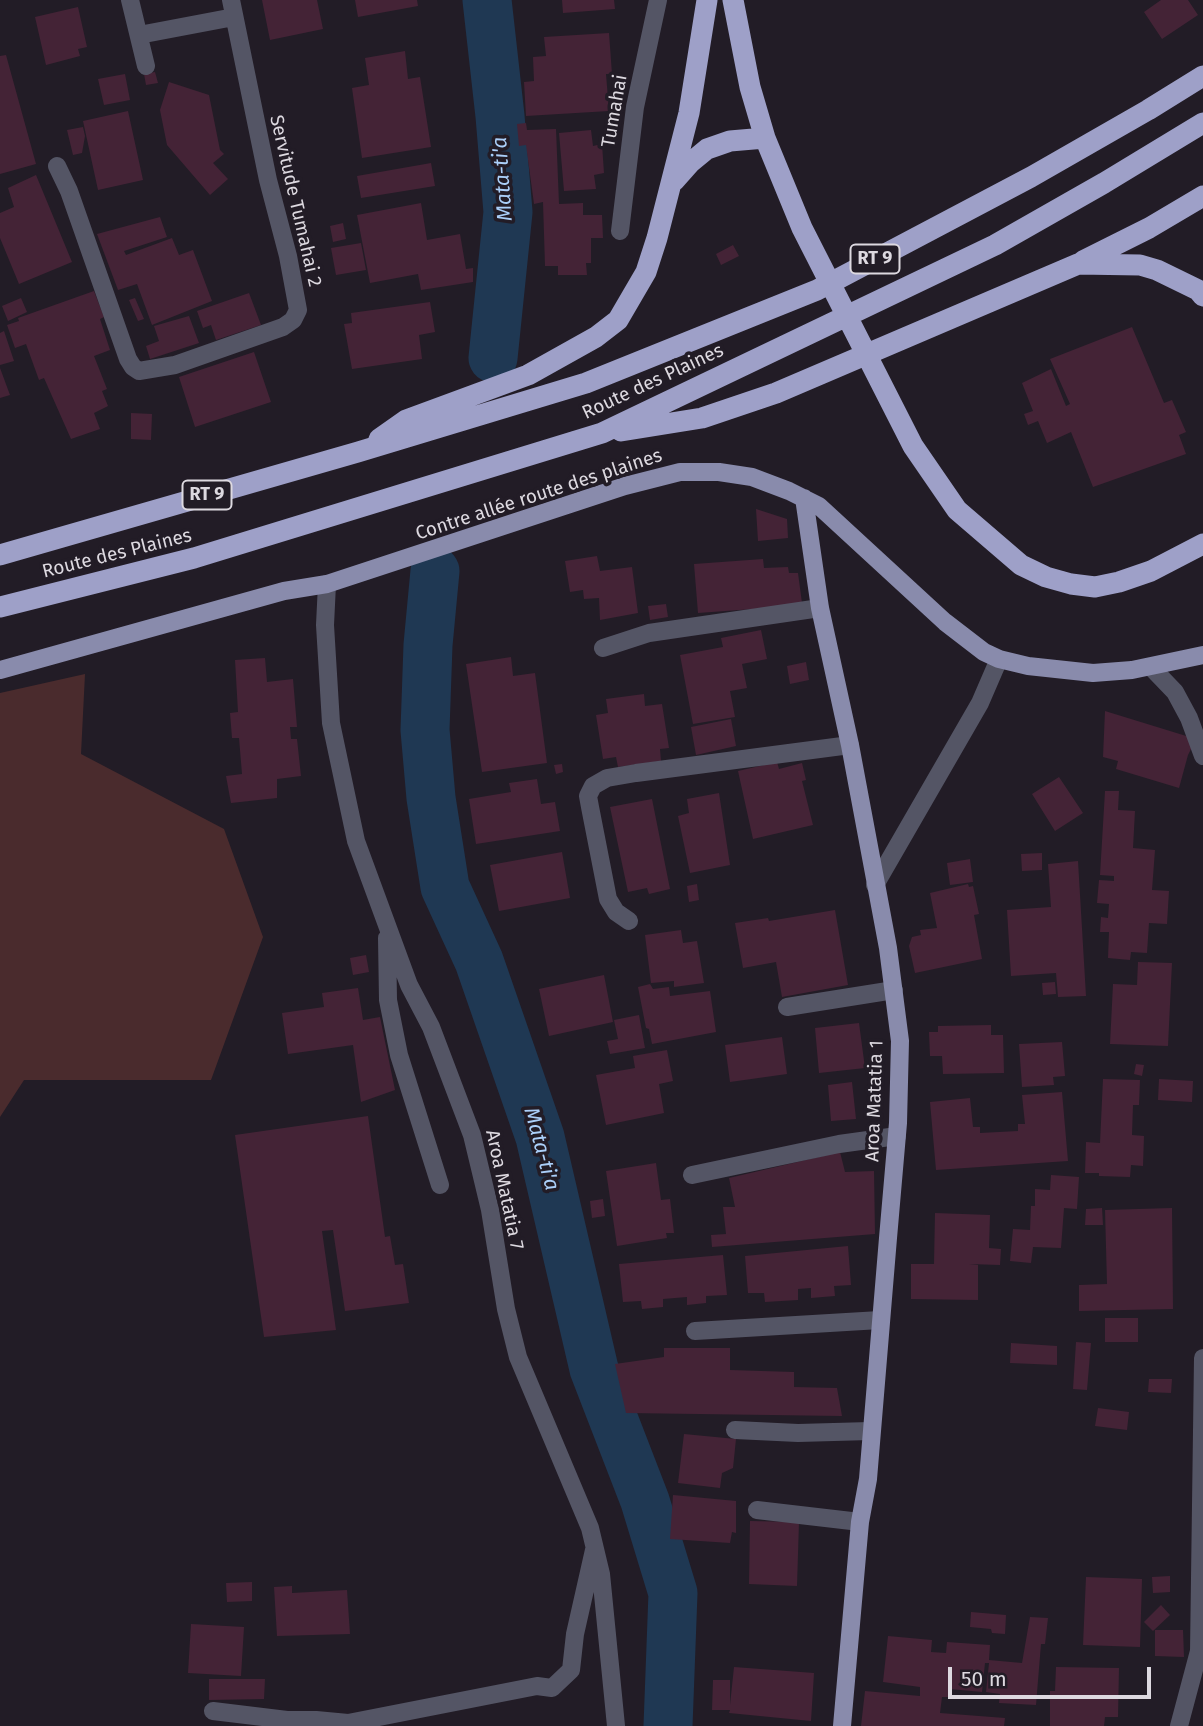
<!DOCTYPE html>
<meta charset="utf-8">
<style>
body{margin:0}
#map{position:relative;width:1203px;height:1726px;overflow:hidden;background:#221c26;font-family:"Fira Sans",sans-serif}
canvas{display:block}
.scale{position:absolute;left:948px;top:1667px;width:203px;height:32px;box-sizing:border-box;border:4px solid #ddd9e0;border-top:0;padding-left:9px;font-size:21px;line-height:24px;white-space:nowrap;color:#ddd9e0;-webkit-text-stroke:5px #221c26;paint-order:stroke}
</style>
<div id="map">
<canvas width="1203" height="1726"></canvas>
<div class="scale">50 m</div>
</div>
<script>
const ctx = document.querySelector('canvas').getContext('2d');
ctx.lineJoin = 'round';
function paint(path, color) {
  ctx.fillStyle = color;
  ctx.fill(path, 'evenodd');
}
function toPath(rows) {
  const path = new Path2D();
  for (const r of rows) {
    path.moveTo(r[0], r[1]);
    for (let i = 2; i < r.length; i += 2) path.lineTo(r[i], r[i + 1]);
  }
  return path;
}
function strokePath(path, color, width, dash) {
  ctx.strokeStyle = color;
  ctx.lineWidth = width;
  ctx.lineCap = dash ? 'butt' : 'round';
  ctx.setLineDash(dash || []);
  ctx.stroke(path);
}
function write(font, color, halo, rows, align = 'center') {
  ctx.font = font + ' "Fira Sans",sans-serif';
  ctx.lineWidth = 7;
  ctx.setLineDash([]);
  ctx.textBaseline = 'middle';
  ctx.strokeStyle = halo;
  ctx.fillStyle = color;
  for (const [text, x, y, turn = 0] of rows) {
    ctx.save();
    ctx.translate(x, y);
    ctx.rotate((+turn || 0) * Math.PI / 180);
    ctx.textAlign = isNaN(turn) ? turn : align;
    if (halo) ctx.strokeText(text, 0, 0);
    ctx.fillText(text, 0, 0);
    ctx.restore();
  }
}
const green = toPath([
 [85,674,81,754,224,829,263,937,211,1080,24,1080,0,1117,0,693]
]);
const river = toPath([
 [487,0,500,116,508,212,493,358],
 [435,571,428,645,425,730,431,798,445,887,479,961,540,1137,594,1369,645,1501,673,1593,668,1726]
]);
const building = toPath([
 [262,0,317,0,323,29,270,40],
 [355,0,417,0,418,6,358,17],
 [562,0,614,0,615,9,563,13],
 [1161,0,1188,0,1198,15,1162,39,1144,12],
 [78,7,87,47,78,49,80,56,46,65,35,17],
 [609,33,612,74,606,74,609,111,526,116,524,82,534,81,533,57,546,56,544,37],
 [405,51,408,79,420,77,431,147,362,158,352,88,369,85,365,58],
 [6,55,36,164,0,174,0,56],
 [155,72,158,83,146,85,144,74],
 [125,74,130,100,104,105,98,79],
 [169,82,209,95,220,150,224,154,213,163,228,179,210,195,167,145,160,110],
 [128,111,143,180,98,190,83,121],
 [526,123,527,130,556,129,559,204,583,203,583,215,602,215,603,238,591,238,591,263,586,263,587,275,558,275,558,266,545,266,543,202,534,204,526,145,519,146,517,124],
 [83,127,85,136,82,153,73,155,67,130],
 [591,130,593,146,602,144,604,173,594,175,596,189,564,191,559,133],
 [431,163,435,186,361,198,357,176],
 [36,175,72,262,19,284,0,238,0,213,14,207,8,188],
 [421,203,427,240,460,234,466,269,473,268,473,282,421,290,418,274,370,283,357,215],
 [160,217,167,237,124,251,126,255,172,238,179,255,193,250,212,301,152,325,137,284,118,290,97,234],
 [343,223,346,239,333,242,330,226],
 [361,243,366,270,336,275,331,248],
 [733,245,739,256,721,265,716,254],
 [94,291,104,317,100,319,110,350,94,356,107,389,102,391,108,406,94,413,100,429,71,439,44,378,39,380,26,344,15,348,7,325,19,321,18,318],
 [249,293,261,325,216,340,211,325,203,328,197,311],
 [21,298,27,312,8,321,2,306],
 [135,298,144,319,138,321,129,300],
 [430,302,435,332,419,335,422,359,352,369,344,324,352,323,351,313],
 [189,316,199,343,150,359,146,346,159,341,154,326],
 [1132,327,1164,403,1172,400,1186,432,1179,435,1186,454,1093,487,1071,432,1047,443,1038,421,1028,425,1024,414,1033,411,1022,383,1051,369,1066,406,1070,404,1050,359],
 [4,331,14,361,0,365,0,333],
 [254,352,271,402,195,427,179,377],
 [0,368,10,395,0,398],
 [131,413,152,414,151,440,131,439],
 [756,509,787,519,788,538,758,541],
 [597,556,600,571,632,567,638,613,600,620,599,598,584,599,583,590,570,592,565,561],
 [763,559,764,568,788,567,789,573,798,573,802,603,767,608,698,613,694,564],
 [666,604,668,617,650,620,648,606],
 [761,630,767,659,742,664,747,688,730,691,735,717,693,724,680,655,723,647,721,638],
 [511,657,513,676,535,673,547,763,482,772,466,664],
 [265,658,267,682,293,679,297,727,290,727,291,739,297,739,301,776,277,779,277,798,231,803,226,776,242,774,239,738,232,738,230,713,238,712,235,660],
 [806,662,809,680,790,684,787,666],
 [644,694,645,706,662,704,669,748,660,749,661,761,618,767,616,757,603,759,596,715,608,713,606,699],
 [1105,711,1196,739,1188,755,1179,788,1116,769,1118,761,1103,757],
 [731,719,736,746,696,755,691,727],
 [777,762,779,769,802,763,806,780,802,781,813,825,753,839,738,771],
 [562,764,563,772,556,774,554,765],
 [1059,777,1083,813,1055,831,1032,794],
 [537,779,541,804,555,802,560,831,476,844,469,799,511,792,509,783],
 [1105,791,1119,791,1118,810,1135,811,1133,848,1155,850,1152,890,1169,891,1167,924,1149,923,1147,953,1131,952,1130,960,1108,958,1109,932,1100,932,1101,917,1108,918,1109,904,1097,903,1099,880,1114,881,1114,876,1100,875],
 [719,793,730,865,690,873,678,816,689,813,687,799],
 [652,799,670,889,649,894,647,888,628,892,610,807],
 [562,852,570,898,499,911,490,865],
 [1042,853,1042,870,1022,871,1021,854],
 [970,859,973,882,950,885,947,863],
 [1078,861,1086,996,1058,997,1056,973,1011,976,1007,910,1051,907,1048,864],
 [697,884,699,900,689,902,687,886],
 [968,884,969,887,973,886,979,914,974,915,982,959,915,973,909,946,912,937,921,935,920,930,937,928,930,893],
 [835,910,848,985,782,997,776,962,743,968,735,923,768,918,769,921],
 [681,930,683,943,697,941,704,983,674,987,674,981,651,983,645,935],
 [366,955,369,972,353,975,350,958],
 [1138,962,1172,963,1168,1046,1110,1044,1113,984,1137,985],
 [604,975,613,1022,549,1036,539,989],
 [1055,982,1056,994,1043,995,1042,983],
 [650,984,653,989,669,987,670,996,710,991,716,1032,652,1044,649,1029,646,1028,638,987],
 [358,988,363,1020,380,1017,395,1090,361,1102,353,1045,288,1054,282,1013,324,1007,322,993],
 [639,1015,645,1048,610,1054,607,1041,618,1039,614,1020],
 [859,1023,865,1068,819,1073,815,1028],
 [991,1025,991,1035,1003,1035,1004,1073,943,1074,942,1056,930,1056,929,1032,938,1032,938,1026],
 [782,1037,787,1074,730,1082,725,1045],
 [1062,1042,1065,1076,1053,1077,1054,1085,1022,1087,1019,1044],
 [667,1050,673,1081,659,1084,664,1113,606,1125,596,1075,635,1068,633,1056],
 [1136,1064,1144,1065,1142,1076,1134,1074],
 [1103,1079,1140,1080,1139,1105,1133,1105,1132,1135,1144,1136,1143,1166,1131,1165,1130,1177,1099,1176,1099,1173,1085,1173,1086,1142,1100,1143],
 [1159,1079,1193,1081,1192,1102,1158,1100],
 [852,1082,856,1119,831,1121,828,1085],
 [1062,1092,1068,1161,936,1170,930,1102,970,1098,973,1127,980,1127,980,1133,1018,1131,1018,1124,1025,1124,1022,1095],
 [368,1116,385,1237,390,1236,395,1265,403,1264,409,1303,345,1311,333,1230,322,1231,336,1330,264,1337,235,1135],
 [840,1152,845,1172,874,1171,875,1234,712,1247,711,1235,726,1234,723,1207,735,1207,729,1178],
 [656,1163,661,1200,670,1199,674,1233,666,1233,667,1238,617,1246,606,1171],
 [1051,1175,1079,1177,1077,1209,1064,1208,1061,1248,1033,1247,1031,1263,1010,1261,1013,1229,1030,1230,1031,1206,1035,1206,1035,1189,1050,1190],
 [603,1199,605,1216,592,1218,590,1201],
 [1102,1208,1103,1225,1085,1225,1086,1209],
 [1172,1208,1173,1309,1079,1311,1079,1285,1107,1284,1105,1210],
 [935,1213,990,1215,989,1248,1001,1249,1000,1265,969,1264,978,1265,978,1300,911,1299,911,1264,934,1264],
 [848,1246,851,1285,834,1286,835,1296,811,1298,811,1288,798,1289,798,1300,765,1302,764,1293,748,1293,745,1256],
 [723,1255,727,1295,706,1296,706,1303,687,1305,687,1297,663,1299,663,1307,642,1309,641,1301,623,1302,619,1264],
 [1105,1318,1138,1318,1138,1342,1105,1342],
 [1076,1342,1091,1343,1087,1390,1073,1389],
 [1011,1343,1057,1346,1057,1365,1010,1363],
 [664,1348,730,1348,730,1370,794,1372,794,1387,837,1388,842,1416,626,1413,615,1364,664,1357],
 [1149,1379,1172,1379,1171,1393,1148,1392],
 [1098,1408,1129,1412,1127,1430,1095,1426],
 [684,1434,736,1439,733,1468,722,1473,720,1488,678,1483],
 [673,1495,736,1501,736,1533,732,1532,730,1543,670,1539],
 [750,1521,799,1522,797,1586,749,1584],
 [1170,1576,1170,1592,1153,1593,1152,1577],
 [1086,1577,1142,1579,1140,1647,1083,1645],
 [252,1582,252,1601,227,1602,226,1583],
 [292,1586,292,1593,347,1590,350,1634,277,1636,274,1587],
 [1161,1605,1170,1615,1153,1631,1144,1622],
 [971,1612,1006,1615,1005,1634,992,1633,991,1629,970,1627],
 [1030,1617,1048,1618,1045,1644,1041,1644,1036,1705,999,1703,1000,1694,986,1692,989,1663,985,1663,982,1692,950,1689,949,1697,942,1697,940,1713,1005,1718,1004,1726,861,1726,865,1691,920,1696,920,1687,883,1682,888,1636,932,1640,931,1652,946,1653,947,1642,990,1645,989,1660,1022,1663],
 [191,1624,244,1627,241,1676,188,1673],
 [1155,1630,1183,1630,1184,1657,1155,1656],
 [734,1667,814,1673,811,1721,729,1713,730,1710,712,1710,713,1680,730,1680,730,1705],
 [1056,1667,1119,1668,1118,1717,1105,1717,1104,1726,1050,1726,1050,1691,1055,1691],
 [209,1679,265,1679,264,1699,209,1700]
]);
const minor = toPath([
 [130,0,146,66],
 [139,35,234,17],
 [57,166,69,191,128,359,133,367,139,371,175,365,283,327,293,320,298,310,288,256,268,180,231,0],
 [620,231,635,107,658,0],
 [327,584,325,625,331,723,356,841,409,985,431,1027,472,1135,490,1210,506,1309,518,1357,590,1528,601,1574,616,1726],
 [603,648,649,633,820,608],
 [1151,667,1175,692,1189,718,1203,756],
 [875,885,980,703,999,659],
 [629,921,616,912,608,899,590,807,588,796,593,786,607,778,636,773,850,745],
 [387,938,388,1000,399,1055,440,1185],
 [787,1007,894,990],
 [692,1175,839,1144,897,1136],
 [695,1331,880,1320],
 [735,1430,798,1433,870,1431],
 [757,1510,860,1522],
 [213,1711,287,1720,316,1720,348,1723,537,1686,552,1688,571,1670,575,1634,594,1550],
 [1179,1726,1199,1651,1203,1358]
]);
const major = toPath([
 [804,498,820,608,850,745,888,948,900,1041,898,1123,888,1238,868,1479,860,1522,842,1726],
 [0,670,284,591,327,584,625,486,680,472,719,472,752,477,789,491,819,506,945,622,984,652,999,659,1028,666,1093,673,1132,670,1203,655]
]);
const highway = toPath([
 [733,0,750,87,765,138,802,228,913,446,957,510,1021,565,1046,577,1071,584,1095,587,1119,582,1151,571,1203,544],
 [674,181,690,163,707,149,730,141,765,138],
 [1083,261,1149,228,1203,196],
 [621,431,702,418,776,393,1078,264,1140,265,1157,270,1198,290,1203,296],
 [379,439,406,420,528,375,596,337,618,320,646,272,657,238,689,113,707,0],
 [0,555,358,452,586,383,817,290,1031,177,1148,110,1203,76],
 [0,607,194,558,602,433,995,245,1104,183,1203,123]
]);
const shields = [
 [875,259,49],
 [207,495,49]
];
const shieldNames = [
 ["RT 9",875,259],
 ["RT 9",207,495]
];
const streetNames = [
 ["Tumahai",615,111,-80],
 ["Servitude Tumahai 2",295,201,77],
 ["Route des Plaines",653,382,-25],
 ["Contre allée route des plaines",539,495,-18],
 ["Route des Plaines",117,554,-14],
 ["Aroa Matatia 1",875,1101,-88],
 ["Aroa Matatia 7",504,1190,78]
];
const waterNames = [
 ["Mata-ti'a",503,179,-94],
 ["Mata-ti'a",541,1149,75]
];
paint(green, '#4a2b2d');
strokePath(river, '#1f3853', 49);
paint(building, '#442336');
strokePath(minor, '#545565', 18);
strokePath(major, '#898bac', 18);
strokePath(highway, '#9ea0c8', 21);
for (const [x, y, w] of shields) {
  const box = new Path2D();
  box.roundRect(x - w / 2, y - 14.5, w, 29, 5);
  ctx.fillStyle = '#221c26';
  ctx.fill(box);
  strokePath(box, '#ddd9e0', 2);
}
write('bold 18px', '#ddd9e0', null, shieldNames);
write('19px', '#ddd9e0', '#221c26', streetNames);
write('italic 21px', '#abcff9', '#221c26', waterNames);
</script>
